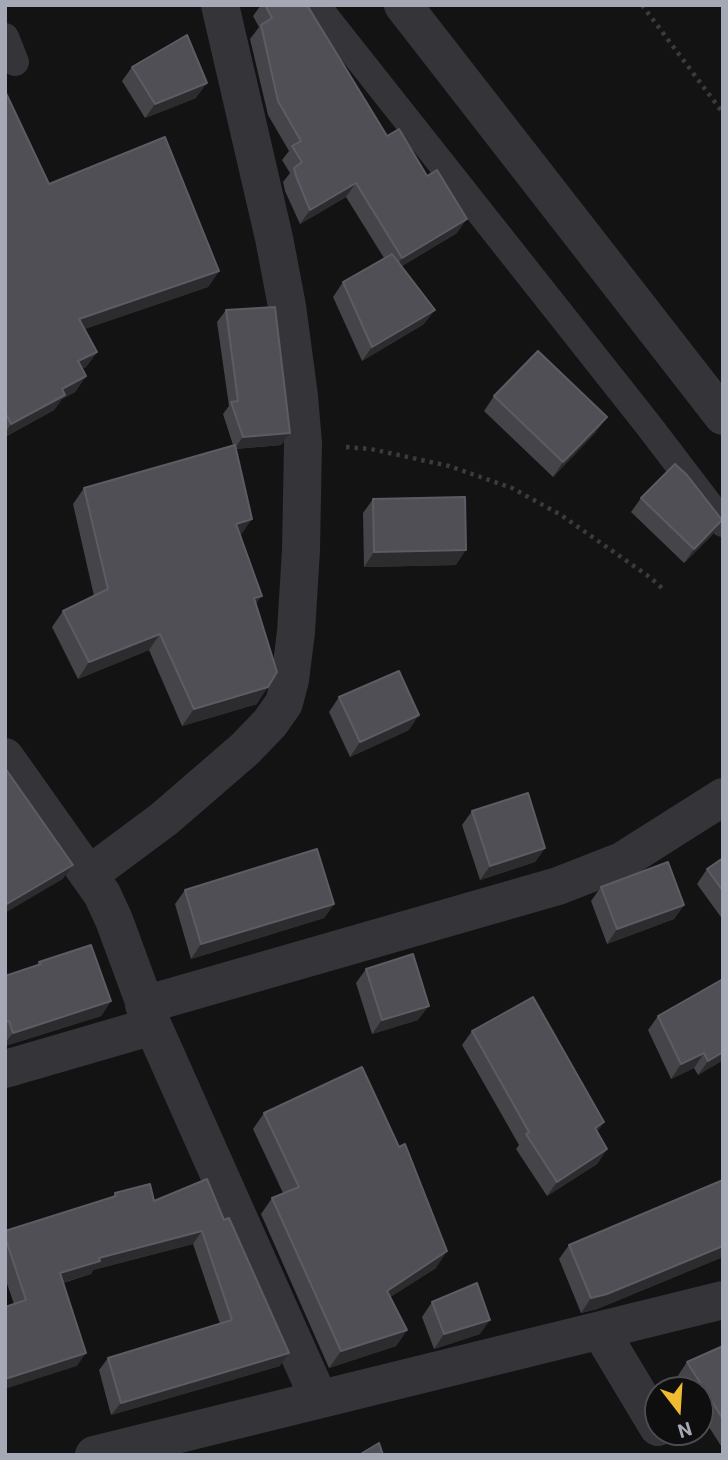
<!DOCTYPE html>
<style>
body{margin:0}
#map{position:relative;width:728px;height:1460px;overflow:hidden;background:#131314;font-family:Roboto,sans-serif}
canvas{display:block}
.frame{position:absolute;inset:0;border:7px solid #a5a8b5;pointer-events:none}
.north{position:absolute;left:644px;top:1376px;width:70px;height:70px;box-sizing:border-box;background:#0e0e0f;border:2px solid #4a4c51;border-radius:50%;rotate:163deg;font-size:19px;font-weight:700;line-height:28px;text-align:center;color:#a5a8b5}
.north::after{content:'';display:block;margin:auto;width:24px;height:32px;background:#efbb31;clip-path:polygon(50% 0,100% 100%,50% 72%,0 100%)}
</style>
<div id="map">
<canvas width="728" height="1460"></canvas>
<div class="frame"></div>
<div class="north">N</div>
</div>
<script>
const ctx = document.querySelector('canvas').getContext('2d');
ctx.lineJoin = 'round';
function toPath(rows) {
  const path = new Path2D();
  for (const r of rows) {
    path.moveTo(r[0], r[1]);
    for (let i = 2; i < r.length; i += 2) path.lineTo(r[i], r[i + 1]);
  }
  return path;
}
function strokePath(path, color, width, dash) {
  ctx.strokeStyle = color;
  ctx.lineWidth = width;
  ctx.lineCap = dash ? 'butt' : 'round';
  ctx.setLineDash(dash || []);
  ctx.stroke(path);
}
function paint(path, color) {
  ctx.fillStyle = color;
  ctx.fill(path, 'evenodd');
}
const path = toPath([
 [642,5,723,113],
 [346,447,371,449,449,466,512,488,561,515,651,578,663,589]
]);
const service = toPath([
 [316,5,649,426,723,523],
 [5,37,15,62]
]);
const minor = toPath([
 [403,5,723,416],
 [5,757,102,894,114,920,153,1026,319,1399],
 [90,874,164,819,245,749,270,723,284,703,290,680,296,632,301,550,303,443,299,396,287,306,274,238,220,5],
 [144,1005,558,886,622,861,723,797],
 [5,1069,153,1026],
 [601,1332,658,1427],
 [94,1455,723,1300]
]);
const wall = toPath([
 [261,5,307,5,387,136,457,233,402,266,424,324,362,361,333,297,343,282,384,258,346,197,300,224,285,191,283,182,290,173,282,160,289,151,268,115,250,39,259,27,253,16],
 [132,67,196,98,145,118,122,81],
 [5,91,49,184,219,271,208,287,84,329,97,352,86,367,82,369,86,376,75,392,62,399,54,410,5,437],
 [226,310,290,433,281,445,235,449,241,536,256,604,257,704,182,726,149,650,78,679,52,627,63,611,94,596,73,504,84,488,233,445,223,414,229,406,217,322],
 [494,396,596,432,553,477,484,411],
 [641,498,722,520,712,535,684,563,631,512],
 [373,499,456,565,364,567,363,513],
 [339,697,409,730,350,757,329,712],
 [472,811,545,848,535,862,480,880,462,825],
 [723,858,723,920,697,884,707,869],
 [601,887,684,905,674,919,607,944,591,901],
 [185,890,334,904,324,918,191,959,175,904],
 [39,962,111,1001,101,1016,5,1046,5,976,37,965],
 [366,969,418,1020,372,1034,356,983],
 [658,1016,723,1060,698,1075,694,1068,671,1079,648,1030],
 [472,1031,598,1132,607,1149,597,1164,547,1196,516,1149,519,1145,462,1045],
 [264,1113,436,1268,390,1297,407,1330,396,1346,329,1368,261,1214,272,1198,283,1193,253,1129],
 [207,1179,280,1366,111,1415,99,1370,108,1358,220,1324,193,1244,93,1270,91,1274,63,1283,77,1366,14,1304,5,1278,5,1237,112,1198,115,1193,154,1201],
 [723,1180,723,1257,597,1309,581,1313,559,1259,569,1245],
 [432,1302,480,1334,434,1349,422,1317],
 [723,1346,723,1449,700,1413,700,1390,685,1390,677,1377,687,1362]
]);
const shadedWall = toPath([
 [207,83,196,98,145,118,155,104],
 [356,183,346,197,300,224,310,210],
 [467,219,457,233,392,272,402,258],
 [219,271,208,287,68,335,79,319],
 [435,310,424,324,362,361,372,347],
 [97,352,86,367,67,377,78,361],
 [86,376,75,392,62,399,54,410,5,437,5,433,11,424,62,389],
 [607,417,596,432,553,477,563,462],
 [290,433,281,445,234,449,243,437],
 [252,519,241,535,236,524],
 [722,520,712,535,684,563,694,549],
 [466,550,456,565,364,567,374,552],
 [262,596,250,612,254,598],
 [160,634,149,650,78,679,89,662],
 [268,687,257,704,182,726,194,709],
 [419,715,409,730,350,757,360,742],
 [545,848,535,862,480,880,490,866],
 [73,865,63,879,5,913,5,905],
 [334,904,324,918,191,959,201,944],
 [684,905,674,919,607,944,617,929],
 [111,1001,101,1016,5,1046,5,1043,13,1033],
 [429,1006,418,1020,372,1034,382,1020],
 [723,1052,723,1060,698,1075,708,1061],
 [704,1053,694,1068,671,1079,681,1064],
 [604,1122,594,1137,595,1128],
 [607,1149,597,1164,547,1196,557,1182],
 [202,1231,193,1244,93,1270,91,1274,51,1286,60,1273,99,1258],
 [723,1246,723,1257,597,1309,581,1313,591,1298],
 [447,1251,436,1268,375,1307,387,1291],
 [490,1320,480,1334,434,1349,444,1334],
 [407,1330,396,1346,329,1368,341,1351],
 [86,1353,77,1366,5,1389,5,1379],
 [289,1353,280,1366,111,1415,121,1403]
]);
const building = toPath([
 [265,5,307,5,387,136,399,129,427,176,437,170,467,219,402,258,356,183,310,210,296,176,294,168,302,162,292,146,301,141,278,101,261,25,272,18,265,5],
 [187,35,207,83,155,104,132,67,187,35],
 [5,91,49,184,165,137,219,271,79,319,97,352,78,361,86,376,62,389,65,395,11,424,5,412,5,91],
 [392,254,435,310,372,347,343,282,392,254],
 [275,307,290,433,243,437,231,402,238,401,226,310,275,307],
 [538,351,607,417,563,462,494,396,538,351],
 [235,445,252,519,236,524,262,596,254,598,277,672,268,687,194,709,160,634,89,662,63,611,108,589,84,488,235,445],
 [675,464,687,475,722,520,694,549,641,498,675,464],
 [465,497,466,550,374,552,373,499,465,497],
 [399,671,419,715,360,742,339,697,399,671],
 [5,768,73,865,5,905,5,768],
 [528,793,545,848,490,866,472,811,528,793],
 [317,849,334,904,201,944,185,890,317,849],
 [723,858,723,891,707,869,723,858],
 [668,862,684,905,617,929,601,887,668,862],
 [91,945,111,1001,13,1033,9,1021,5,1022,5,976,41,964,39,962,91,945],
 [413,954,429,1006,382,1020,366,969,413,954],
 [723,979,723,1052,708,1061,704,1053,681,1064,658,1016,723,979],
 [533,997,604,1122,595,1128,607,1149,557,1182,526,1134,529,1132,472,1031,533,997],
 [362,1067,399,1147,405,1144,447,1251,387,1291,407,1330,341,1351,272,1198,299,1187,264,1113,362,1067],
 [207,1179,224,1220,229,1218,289,1353,121,1403,108,1358,232,1320,202,1231,99,1258,100,1261,60,1273,86,1353,5,1379,5,1307,26,1300,5,1237,5,1231,116,1196,115,1193,150,1184,154,1201,207,1179],
 [723,1180,723,1246,607,1294,591,1298,569,1245,723,1180],
 [477,1283,490,1320,444,1334,432,1302,477,1283],
 [723,1346,723,1419,687,1362,723,1346],
 [379,1443,383,1455,359,1455,379,1443]
]);
strokePath(path, '#3a3b40', 4.5, [3.5, 5]);
strokePath(service, '#343439', 28);
strokePath(minor, '#343439', 38);
paint(wall, '#444449');
paint(shadedWall, '#2c2c2f');
paint(building, '#4f4f55');
strokePath(building, '#5c5d64', 2);
</script>
